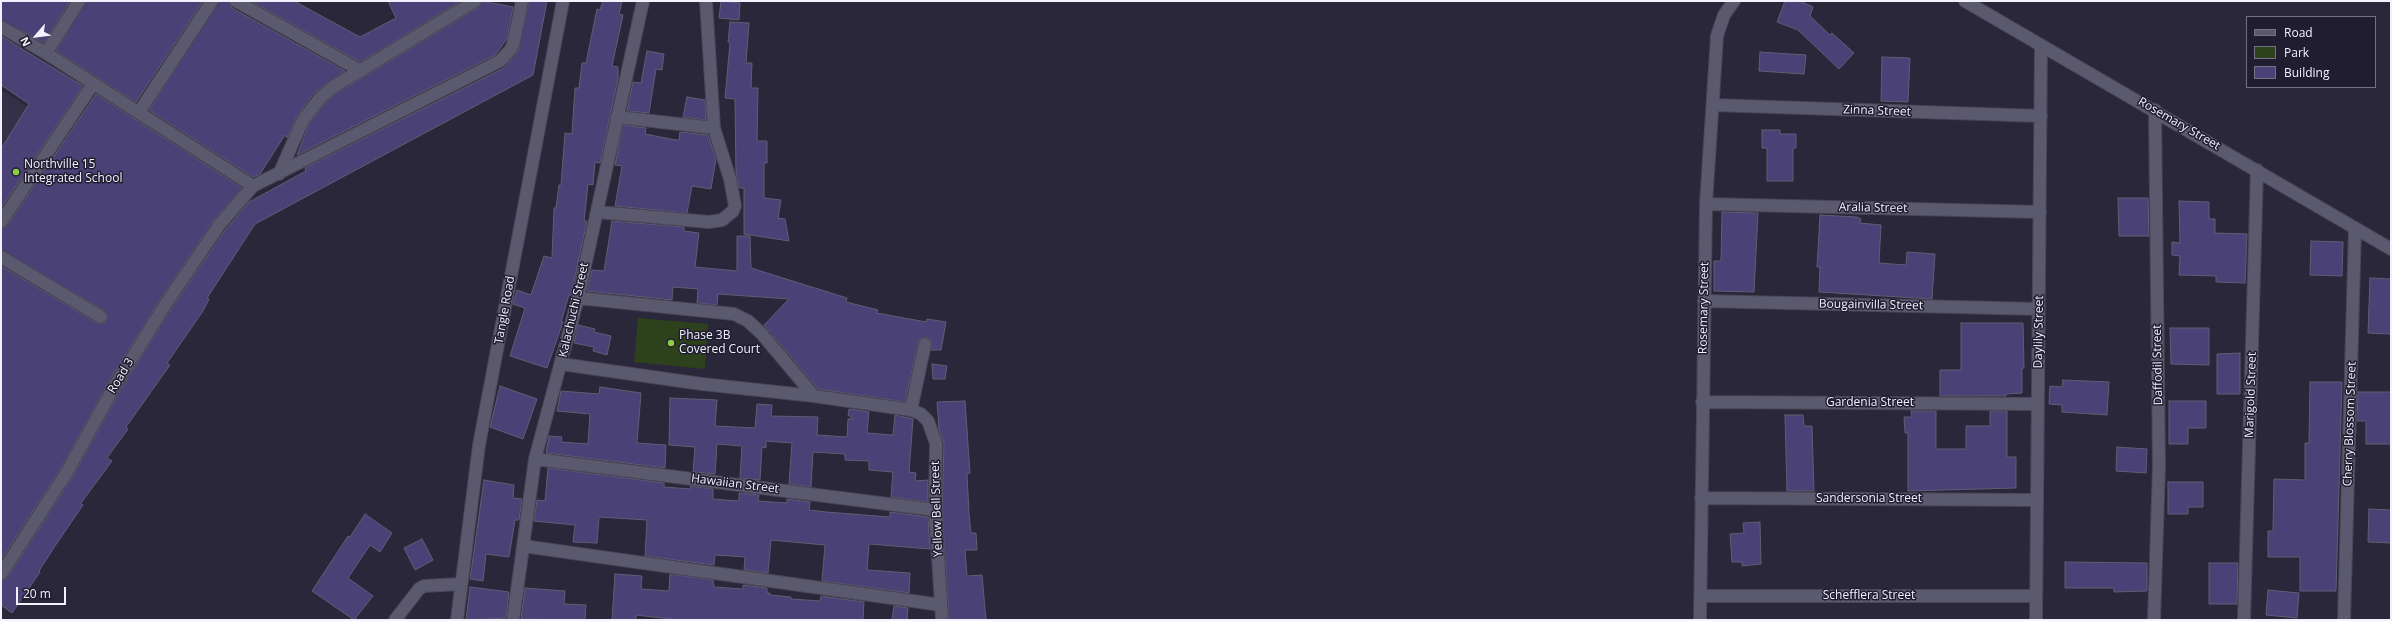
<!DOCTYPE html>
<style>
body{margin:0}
#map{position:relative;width:2392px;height:621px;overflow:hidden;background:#292739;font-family:"Open Sans",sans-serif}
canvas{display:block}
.frame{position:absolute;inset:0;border:2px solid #f2f1fe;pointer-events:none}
.legend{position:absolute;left:2246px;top:16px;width:130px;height:72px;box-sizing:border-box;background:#1f1d2f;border:1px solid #737282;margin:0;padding:5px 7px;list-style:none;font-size:12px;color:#f2f1fe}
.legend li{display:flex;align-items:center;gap:8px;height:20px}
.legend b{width:20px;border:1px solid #737282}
.north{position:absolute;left:16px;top:16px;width:40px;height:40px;-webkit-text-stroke:3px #1f1d2f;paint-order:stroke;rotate:242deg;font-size:11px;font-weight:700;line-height:16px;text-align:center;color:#f2f1fe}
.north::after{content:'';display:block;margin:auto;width:14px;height:18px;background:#f2f1fe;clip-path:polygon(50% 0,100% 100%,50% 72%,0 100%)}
.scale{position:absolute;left:16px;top:587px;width:50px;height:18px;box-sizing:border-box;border:2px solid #f2f1fe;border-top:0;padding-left:5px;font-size:12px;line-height:14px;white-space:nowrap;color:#f2f1fe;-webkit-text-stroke:3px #1f1d2f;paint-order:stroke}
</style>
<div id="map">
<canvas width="2392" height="621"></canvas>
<div class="frame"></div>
<ul class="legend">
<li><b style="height:5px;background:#5b596e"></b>Road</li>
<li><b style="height:11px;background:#2e411d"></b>Park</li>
<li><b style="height:11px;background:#4a4177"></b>Building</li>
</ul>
<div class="north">N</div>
<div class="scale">20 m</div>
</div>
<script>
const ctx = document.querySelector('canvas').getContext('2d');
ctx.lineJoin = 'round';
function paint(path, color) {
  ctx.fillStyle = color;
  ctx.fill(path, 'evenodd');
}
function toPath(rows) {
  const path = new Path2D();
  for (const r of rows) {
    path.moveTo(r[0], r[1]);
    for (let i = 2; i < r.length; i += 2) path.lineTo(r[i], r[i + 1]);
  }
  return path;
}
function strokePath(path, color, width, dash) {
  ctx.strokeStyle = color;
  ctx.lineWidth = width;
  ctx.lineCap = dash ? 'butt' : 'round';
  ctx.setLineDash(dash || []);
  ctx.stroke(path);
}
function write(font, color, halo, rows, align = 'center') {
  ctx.font = font + ' "Open Sans",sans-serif';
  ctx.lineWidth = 3;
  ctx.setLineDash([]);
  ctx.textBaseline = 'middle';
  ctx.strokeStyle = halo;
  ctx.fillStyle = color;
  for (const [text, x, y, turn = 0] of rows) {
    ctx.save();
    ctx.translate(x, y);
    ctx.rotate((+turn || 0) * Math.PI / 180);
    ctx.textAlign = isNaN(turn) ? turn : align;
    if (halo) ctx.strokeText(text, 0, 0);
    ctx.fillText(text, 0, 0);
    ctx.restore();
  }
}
const built = toPath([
 [1,90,61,127,1,218]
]);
const green = toPath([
 [638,318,708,324,705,369,634,362]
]);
const building = toPath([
 [1,1,70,1,44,43,1,20,1,1],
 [86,1,203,1,136,102,56,51,86,1],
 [219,1,229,1,232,8,345,71,314,93,297,116,287,138,285,135,260,174,253,177,149,110,219,1],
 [251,1,294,1,360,37,396,18,388,1,461,1,360,62,251,1],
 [482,1,513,7,507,39,495,55,297,155,309,124,325,103,337,93,479,7,482,1],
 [529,1,547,1,533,75,255,224,207,298,209,299,203,311,167,363,170,365,126,427,128,429,107,458,112,461,81,503,83,505,55,546,39,571,40,572,12,613,1,605,1,581,7,578,73,476,120,391,171,309,226,229,249,202,306,171,305,168,504,68,518,52,529,1],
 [603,1,622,1,619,14,623,15,612,66,618,67,618,79,600,163,595,162,593,185,588,184,584,221,587,221,571,295,569,295,561,322,563,322,547,368,510,356,525,308,513,304,517,290,531,295,544,256,552,258,554,208,556,208,559,185,561,185,565,133,572,134,575,88,579,88,582,63,586,63,597,9,600,10,603,1],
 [721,1,740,3,739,20,719,18,721,1],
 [1785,1,1800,1,1813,7,1810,16,1830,35,1832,33,1854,53,1839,69,1798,30,1777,22,1785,1],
 [730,22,749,23,746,63,752,63,751,88,758,88,757,141,767,141,767,163,764,163,764,198,781,200,778,218,785,219,789,241,744,234,744,188,739,188,736,173,735,99,725,98,730,43,728,42,730,22],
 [1,36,83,86,1,208,1,149,29,104,1,85,1,36],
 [647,51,664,54,662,70,656,69,649,113,627,111,633,82,641,83,647,51],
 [1760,52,1806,55,1804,74,1759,71,1760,52],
 [1882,57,1910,58,1908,102,1881,101,1882,57],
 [96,94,242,188,214,220,159,301,108,383,61,468,1,560,1,266,97,323,105,323,108,317,105,311,1,250,1,229,7,226,96,94],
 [687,97,705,100,706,120,683,117,687,97],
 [623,125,646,128,645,134,676,140,679,140,680,132,708,135,716,159,711,189,692,186,687,213,615,206,622,166,615,165,623,125],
 [1762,130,1780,130,1780,134,1796,134,1796,148,1793,148,1793,181,1767,181,1767,148,1762,148,1762,130],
 [2118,198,2148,198,2149,236,2119,236,2118,198],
 [2179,201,2209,202,2209,219,2215,219,2215,233,2247,234,2245,283,2216,282,2216,276,2179,275,2180,256,2172,255,2172,242,2180,243,2179,201],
 [1722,212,1758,213,1754,292,1714,291,1714,261,1721,261,1722,212],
 [1820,215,1857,217,1861,219,1860,223,1881,225,1879,263,1906,265,1907,252,1935,254,1932,299,1819,292,1820,267,1817,267,1820,215],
 [612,221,684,227,684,231,699,233,695,267,737,271,737,236,750,236,751,268,847,298,846,302,878,310,877,313,926,322,927,319,946,322,941,350,931,350,932,341,927,337,919,339,905,402,818,389,764,325,789,299,718,294,717,305,697,303,698,289,673,287,672,300,587,291,592,270,604,271,612,221],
 [2311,241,2343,242,2342,276,2310,275,2311,241],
 [2370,278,2391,279,2391,334,2368,333,2370,278],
 [1961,323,2023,323,2024,368,2022,368,2022,393,2006,394,2006,396,1940,396,1940,370,1961,370,1961,323],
 [578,325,595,329,594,332,611,336,607,355,593,351,594,347,574,343,578,325],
 [2170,328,2209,328,2209,365,2171,364,2170,328],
 [2240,353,2240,394,2217,394,2217,354,2240,353],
 [932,364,947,366,945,379,933,379,932,364],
 [2063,380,2109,382,2107,415,2062,412,2062,405,2049,404,2050,386,2062,387,2063,380],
 [2310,382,2342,382,2336,591,2300,591,2300,557,2268,557,2268,531,2273,531,2274,479,2305,480,2305,443,2309,443,2310,382],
 [500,386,537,399,523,439,490,427,500,386],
 [600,387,641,393,637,443,666,445,665,468,546,453,549,436,562,437,561,442,588,444,590,414,557,411,561,391,599,394,600,387],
 [2358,392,2391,392,2391,444,2366,444,2366,421,2357,421,2358,392],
 [670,398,717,400,715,426,755,428,757,404,772,405,771,416,818,417,817,435,847,437,848,419,853,419,848,415,849,409,869,412,867,433,893,435,895,415,913,419,909,472,916,473,915,481,928,480,928,502,891,497,893,472,869,470,869,461,845,460,845,454,813,452,811,487,789,484,792,443,766,441,766,448,762,447,760,480,740,478,742,446,717,444,715,474,693,472,695,447,669,445,670,398],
 [965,401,970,473,967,474,969,513,971,533,976,533,977,550,965,550,967,576,982,575,986,620,949,620,942,510,944,443,939,429,937,402,965,401],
 [2169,401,2206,401,2206,428,2188,428,2188,444,2169,444,2169,401],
 [1911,411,1936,411,1936,449,1966,449,1966,426,1990,426,1990,411,2007,411,2007,457,2016,457,2016,488,1908,491,1908,433,1905,433,1904,417,1912,417,1911,411],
 [1785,415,1803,415,1804,426,1812,426,1814,491,1787,491,1785,415],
 [2117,447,2147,449,2146,473,2116,471,2117,447],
 [548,468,664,483,664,487,690,489,691,486,713,489,713,499,739,501,739,493,759,495,758,501,787,503,787,499,810,502,809,510,826,512,890,517,890,512,928,517,930,549,869,544,867,570,910,573,909,593,822,581,825,545,771,540,768,573,744,570,745,557,715,555,714,565,645,556,647,520,599,517,597,543,573,542,575,525,534,521,537,500,545,501,548,468],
 [484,480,514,485,513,498,522,499,519,520,515,520,509,557,486,554,483,581,470,579,484,480],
 [2168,482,2203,482,2203,507,2188,507,2188,514,2168,514,2168,482],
 [2369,509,2391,510,2391,543,2368,542,2369,509],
 [365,514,392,533,380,552,370,545,348,578,373,596,354,620,312,591,348,536,350,537,365,514],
 [1760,522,1761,564,1742,566,1742,562,1732,562,1730,534,1744,533,1743,523,1760,522],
 [422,539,433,560,415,570,404,548,422,539],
 [2065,562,2147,563,2147,591,2114,592,2114,588,2065,588,2065,562],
 [2209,563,2238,563,2237,604,2209,604,2209,563],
 [615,574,642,576,641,589,669,591,670,574,713,580,714,587,743,589,743,585,767,588,767,593,770,593,770,595,791,597,791,599,820,601,821,596,864,602,863,620,679,620,636,615,636,620,612,620,615,574],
 [470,587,509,592,506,618,466,620,470,587],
 [525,588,565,591,564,604,586,605,585,620,521,619,525,588],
 [2268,590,2299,593,2297,618,2266,615,2268,590],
 [894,606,908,608,907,620,892,620,894,606]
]);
const minor = toPath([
 [236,1,361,71],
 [1965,1,2391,249],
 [1,27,46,53,253,186],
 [46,53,79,1],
 [1713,105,2041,116],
 [139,112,212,1],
 [617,117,714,128],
 [279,174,303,120,320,98,333,87,475,1],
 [1706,204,2040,212],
 [597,212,709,222,722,220,733,211,735,206,730,179,714,128,706,1],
 [1,222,93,84],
 [1,257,101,317],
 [578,298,734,314,748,321,761,333,814,396],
 [1704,301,2039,309],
 [561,364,702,384,814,396,911,410,921,414,928,421,936,443,935,510,942,620],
 [1702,402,2038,404],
 [911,410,925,344],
 [535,459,935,510],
 [1701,498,2037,500],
 [523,546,941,605],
 [1,574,67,472,114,387,165,305,220,224,253,186,500,61,511,49,514,41,522,1],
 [1701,596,2036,596],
 [395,620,419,589,424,586,461,584],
 [457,620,479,445,563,1],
 [513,620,535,459,578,298,643,1],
 [1700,620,1706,204,1717,36,1724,15,1734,1],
 [2036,620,2041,45],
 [2154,620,2159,467,2155,110],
 [2244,620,2257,170],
 [2344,620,2355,228]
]);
const markers = [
 [16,172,4,"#8cce45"],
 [671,343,4,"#8cce45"]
];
const streetNames = [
 ["Zinna Street",1877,111,2],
 ["Rosemary Street",2179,124,30],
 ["Aralia Street",1873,208,1],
 ["Bougainvilla Street",1871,305,1],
 ["Rosemary Street",1704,308,-89],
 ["Tangle Road",505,310,-80],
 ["Kalachuchi Street",574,310,-77],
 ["Daylily Street",2039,332,-89],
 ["Daffodil Street",2158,365,-91],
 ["Road 3",121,376,-59],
 ["Marigold Street",2251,395,-88],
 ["Gardenia Street",1870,403],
 ["Cherry Blossom Street",2350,424,-88],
 ["Hawaiian Street",735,484,7],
 ["Sandersonia Street",1869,499],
 ["Yellow Bell Street",937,509,-92],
 ["Schefflera Street",1869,596]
];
const poiNames = [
 ["Northville 15",24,165],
 ["Integrated School",24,179],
 ["Phase 3B",679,336],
 ["Covered Court",679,350]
];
paint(built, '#333048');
paint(green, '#2e411d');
paint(building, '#4a4177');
strokePath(building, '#605e73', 1);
strokePath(minor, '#484555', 14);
strokePath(minor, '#5b596e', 12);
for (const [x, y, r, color] of markers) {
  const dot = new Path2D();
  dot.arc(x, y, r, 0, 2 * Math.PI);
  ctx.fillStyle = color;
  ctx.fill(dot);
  strokePath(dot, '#1f1d2f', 1.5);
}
write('12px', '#f2f1fe', '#1f1d2f', streetNames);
write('12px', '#f2f1fe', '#1f1d2f', poiNames, 'left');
</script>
